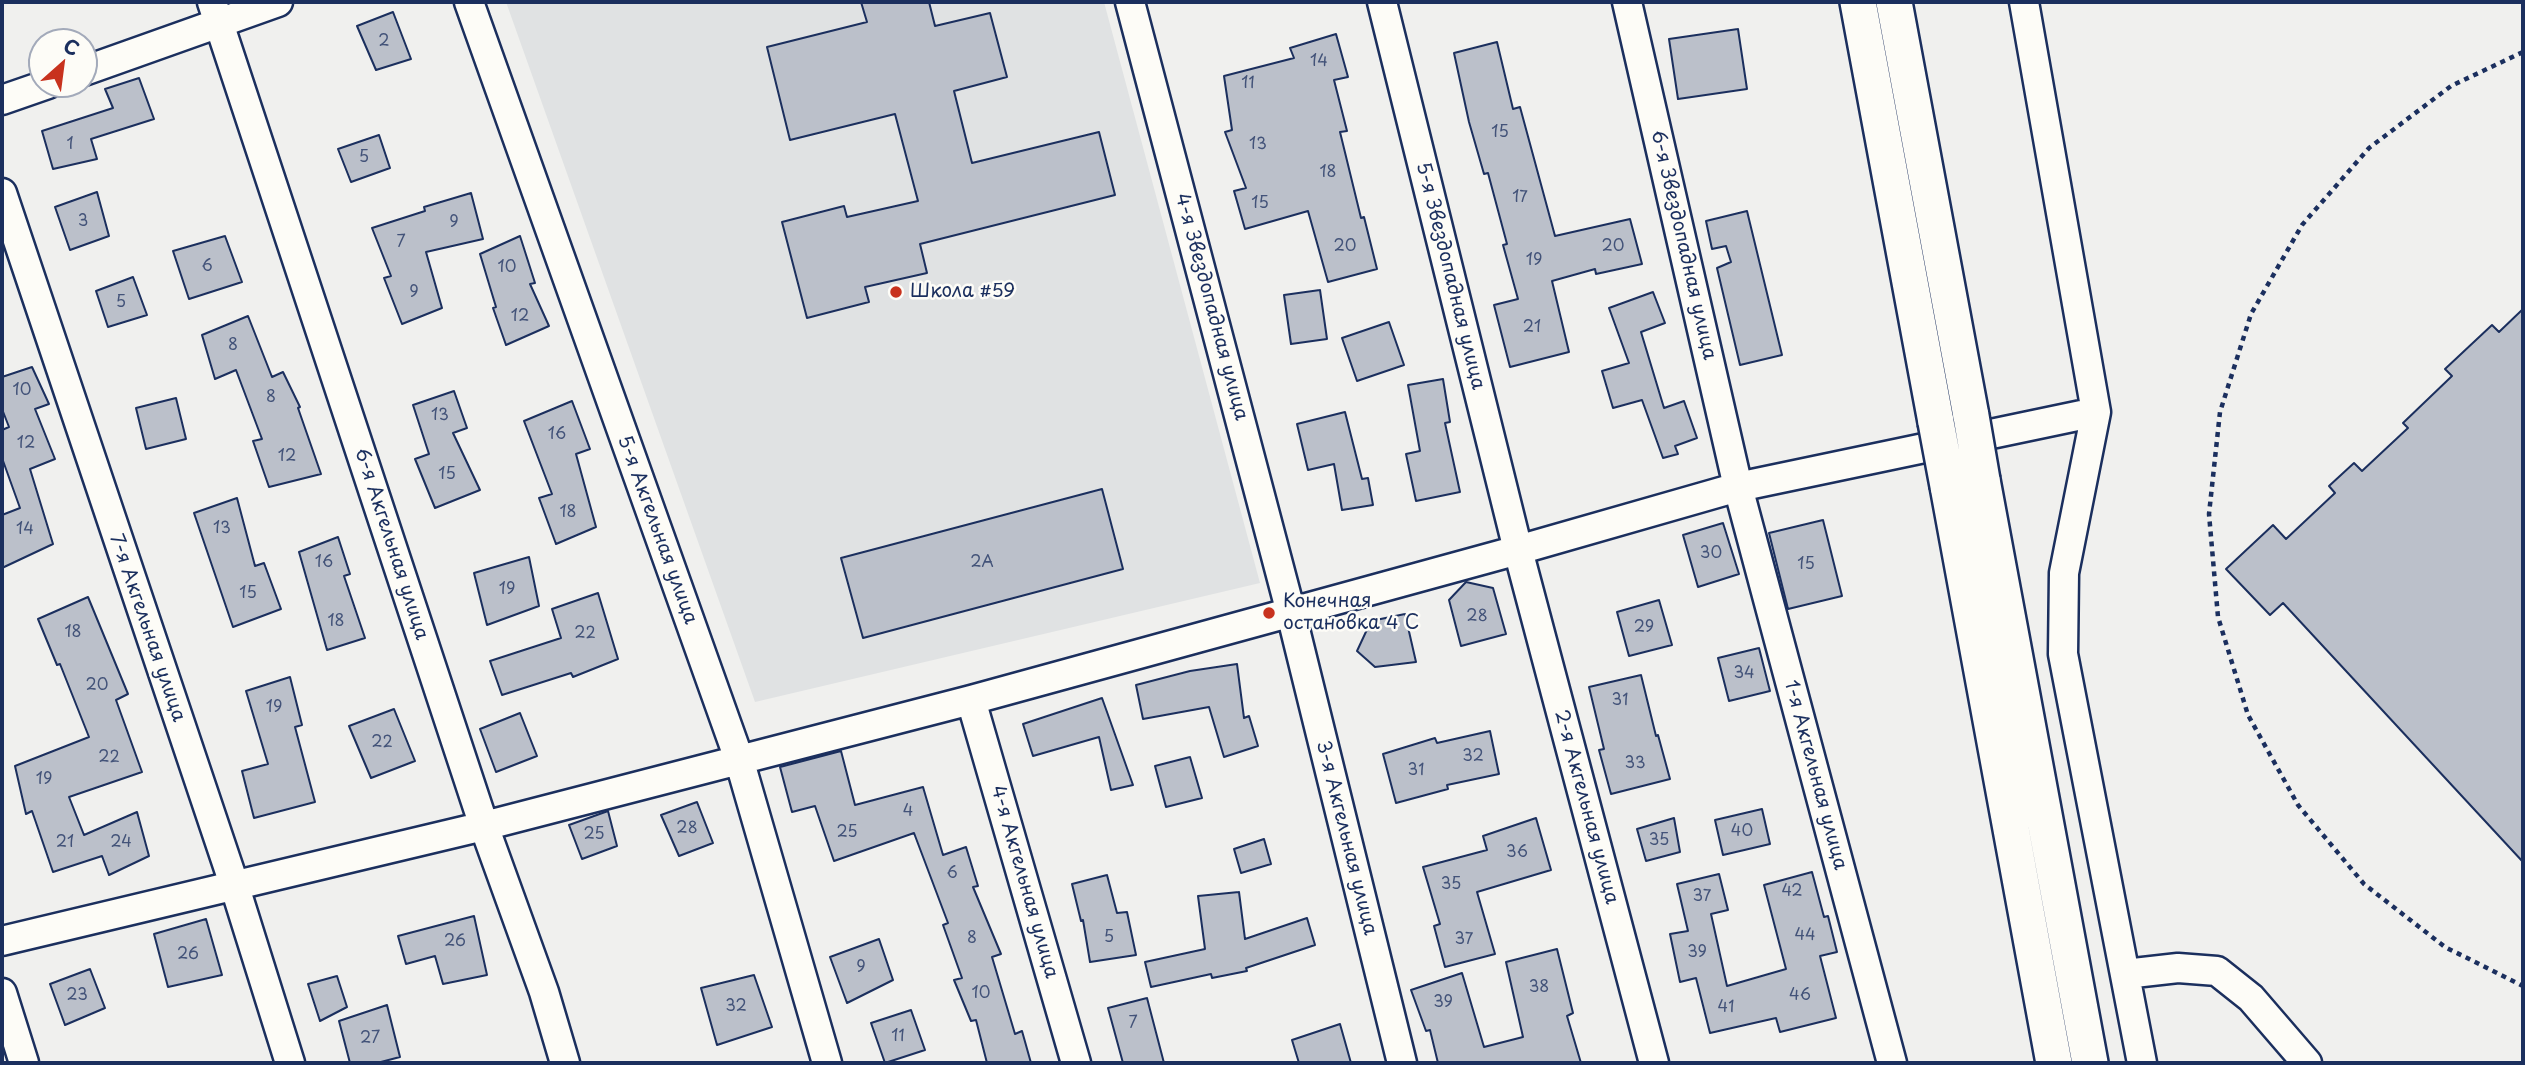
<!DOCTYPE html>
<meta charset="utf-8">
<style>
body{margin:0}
#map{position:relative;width:2525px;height:1065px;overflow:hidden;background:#f0f0ee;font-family:"Playpen Sans",sans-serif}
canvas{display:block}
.frame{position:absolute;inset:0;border:4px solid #1b2f5e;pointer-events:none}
.north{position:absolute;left:28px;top:28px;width:70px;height:70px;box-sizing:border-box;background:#fdfcf7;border:2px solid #a3aaba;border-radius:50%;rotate:28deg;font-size:19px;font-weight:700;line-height:28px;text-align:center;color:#1b2f5e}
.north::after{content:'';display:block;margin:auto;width:24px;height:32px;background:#c8321e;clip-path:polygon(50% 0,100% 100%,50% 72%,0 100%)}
</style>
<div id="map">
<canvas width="2525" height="1065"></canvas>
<div class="frame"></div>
<div class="north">С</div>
</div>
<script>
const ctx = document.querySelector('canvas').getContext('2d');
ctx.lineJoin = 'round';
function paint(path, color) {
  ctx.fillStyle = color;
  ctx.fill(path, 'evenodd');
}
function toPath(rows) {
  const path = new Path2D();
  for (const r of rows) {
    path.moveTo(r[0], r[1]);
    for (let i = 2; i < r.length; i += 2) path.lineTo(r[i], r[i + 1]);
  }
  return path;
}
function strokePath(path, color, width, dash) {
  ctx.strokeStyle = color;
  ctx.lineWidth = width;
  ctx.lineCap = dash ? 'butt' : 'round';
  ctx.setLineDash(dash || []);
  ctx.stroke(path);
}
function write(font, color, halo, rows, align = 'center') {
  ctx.font = font + ' "Playpen Sans",sans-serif';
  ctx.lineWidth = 5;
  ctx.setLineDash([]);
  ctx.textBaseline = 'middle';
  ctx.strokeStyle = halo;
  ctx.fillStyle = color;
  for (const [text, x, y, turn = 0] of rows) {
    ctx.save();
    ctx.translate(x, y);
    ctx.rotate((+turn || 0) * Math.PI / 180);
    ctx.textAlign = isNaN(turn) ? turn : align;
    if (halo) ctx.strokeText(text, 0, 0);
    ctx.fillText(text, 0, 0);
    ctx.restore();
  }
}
const built = toPath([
 [506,2,1104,2,1260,583,755,702]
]);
const building = toPath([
 [861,2,929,2,935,26,990,13,1007,77,954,91,972,163,1099,132,1115,195,920,244,927,273,865,287,869,302,807,318,782,222,844,206,847,217,918,201,895,114,790,140,767,47,867,22,861,2],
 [393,12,411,59,376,70,357,26,393,12],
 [1738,29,1747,89,1678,99,1669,39,1738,29],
 [1336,34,1348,77,1334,80,1347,131,1340,132,1361,218,1364,217,1377,269,1328,282,1308,211,1245,229,1234,191,1246,188,1225,132,1232,130,1224,76,1294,58,1290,48,1336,34],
 [1497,42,1513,109,1520,107,1555,236,1630,219,1642,264,1596,274,1595,269,1552,281,1569,352,1510,367,1494,305,1518,299,1503,245,1507,244,1488,173,1484,174,1469,122,1454,53,1497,42],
 [139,78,154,119,91,139,97,159,53,169,42,131,113,108,105,89,139,78],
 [379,135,390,168,351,182,338,149,379,135],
 [97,192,109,236,70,250,55,207,97,192],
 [471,193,483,239,426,252,442,308,402,324,384,278,391,276,372,228,425,211,424,207,471,193],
 [1747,211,1782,355,1740,365,1717,268,1731,262,1726,246,1712,249,1706,221,1747,211],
 [225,236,242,282,189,299,173,251,225,236],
 [520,236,535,283,530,284,549,326,506,345,493,308,496,307,480,254,520,236],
 [133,277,147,315,108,327,96,291,133,277],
 [1320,290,1327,339,1291,344,1284,295,1320,290],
 [1653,292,1665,323,1641,332,1664,408,1684,401,1697,438,1675,446,1678,454,1663,458,1642,400,1613,408,1602,371,1629,363,1609,308,1653,292],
 [2523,309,2523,862,2283,603,2270,615,2226,569,2273,525,2286,539,2335,493,2329,486,2354,463,2362,471,2408,428,2403,423,2452,376,2445,369,2492,325,2499,332,2523,309],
 [248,316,272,377,283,372,300,407,298,408,321,474,269,487,253,441,262,439,236,370,215,379,202,335,248,316],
 [1389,322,1404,365,1357,381,1342,338,1389,322],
 [32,367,49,404,35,409,55,459,30,469,53,544,2,568,2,515,20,508,2,458,2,430,9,427,2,409,2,377,32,367],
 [1443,379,1450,422,1445,423,1460,492,1416,501,1406,454,1420,451,1408,385,1443,379],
 [454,391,467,428,453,433,480,490,435,508,415,459,429,454,413,405,454,391],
 [176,398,186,439,146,449,136,408,176,398],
 [572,401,590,449,576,454,596,527,556,544,539,498,552,494,524,421,572,401],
 [1345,412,1362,479,1368,478,1373,505,1342,510,1334,464,1308,470,1297,424,1345,412],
 [1102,489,1123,569,863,638,841,558,1102,489],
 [237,498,255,566,264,563,281,609,233,627,194,513,237,498],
 [1823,520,1842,596,1788,609,1769,533,1823,520],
 [1723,523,1739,574,1698,587,1683,535,1723,523],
 [338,537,350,574,344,576,365,638,327,650,299,552,338,537],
 [529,557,539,606,487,625,474,573,529,557],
 [1466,582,1493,588,1506,634,1461,646,1449,600,1466,582],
 [598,593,618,659,573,677,571,673,502,695,490,661,561,638,552,609,598,593],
 [88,597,128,694,116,700,142,772,69,797,84,835,137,812,149,856,109,875,102,856,53,872,32,811,26,814,15,766,89,737,60,664,57,665,38,619,88,597],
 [1659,600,1672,645,1629,656,1617,612,1659,600],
 [1405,614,1416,662,1375,667,1357,651,1371,621,1405,614],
 [1759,648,1770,691,1729,701,1718,658,1759,648],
 [1237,664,1244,718,1249,716,1258,746,1224,757,1209,707,1143,719,1136,685,1190,671,1237,664],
 [1641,675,1656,736,1658,735,1670,779,1611,794,1599,750,1604,749,1589,687,1641,675],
 [290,677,302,725,295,727,315,802,254,818,242,771,268,764,246,691,290,677],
 [1102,698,1133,785,1111,790,1099,737,1033,756,1023,724,1102,698],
 [394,709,415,761,371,778,349,726,394,709],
 [520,713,537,756,496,772,480,729,520,713],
 [1490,731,1499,774,1447,785,1448,789,1396,803,1383,754,1435,738,1437,743,1490,731],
 [841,751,855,805,923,787,943,855,966,847,978,886,973,887,1001,954,992,957,1015,1034,1022,1031,1031,1063,987,1063,976,1020,971,1021,954,980,962,978,943,925,948,923,914,833,834,861,815,806,792,812,780,767,841,751],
 [1190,757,1202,798,1166,807,1155,766,1190,757],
 [697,802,713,843,679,856,661,815,697,802],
 [1762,809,1770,844,1723,855,1715,820,1762,809],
 [608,811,617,846,582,859,569,825,608,811],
 [1536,818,1551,870,1477,892,1495,954,1445,967,1434,926,1440,924,1423,867,1487,850,1483,836,1536,818],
 [1674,818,1680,852,1646,861,1637,829,1674,818],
 [1264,839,1271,864,1241,873,1234,849,1264,839],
 [1812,872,1824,917,1828,916,1837,952,1820,956,1836,1018,1780,1032,1776,1018,1710,1033,1696,978,1680,982,1670,934,1688,931,1677,884,1719,874,1728,910,1711,914,1727,986,1786,969,1764,885,1812,872],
 [1107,875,1117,913,1127,912,1136,955,1090,962,1083,920,1081,921,1072,884,1107,875],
 [1239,892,1245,939,1307,918,1315,945,1246,968,1247,971,1212,978,1211,974,1151,987,1145,962,1205,949,1198,896,1239,892],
 [474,916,487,975,443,984,435,956,406,964,398,936,474,916],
 [206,919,222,975,168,987,154,934,206,919],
 [879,939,893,980,847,1003,830,957,879,939],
 [1557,949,1573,1013,1567,1016,1581,1063,1438,1063,1430,1030,1426,1031,1411,990,1462,973,1484,1047,1523,1037,1506,962,1557,949],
 [90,969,105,1008,65,1025,50,984,90,969],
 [754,975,772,1027,717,1045,701,988,754,975],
 [337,976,347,1007,320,1021,308,984,337,976],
 [1147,998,1164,1063,1123,1063,1108,1008,1147,998],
 [387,1005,400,1057,377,1063,350,1063,339,1021,387,1005],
 [911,1010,925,1050,885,1063,871,1023,911,1010],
 [1340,1024,1351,1063,1299,1063,1292,1040,1340,1024]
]);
const path = toPath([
 [2523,52,2451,86,2369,148,2302,225,2251,314,2220,412,2209,514,2218,617,2248,715,2298,805,2364,884,2445,947,2523,986]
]);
const minor = toPath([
 [212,2,484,826,544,992,565,1063],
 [469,2,739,759,827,1063],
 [1130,2,1291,613,1402,1063],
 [1382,2,1518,550,1654,1063],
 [1627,2,1738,487,1892,1063],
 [2024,2,2096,412,2064,573,2063,654,2142,1063],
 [84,71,278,2],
 [2,100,48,84],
 [2,193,234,884,290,1063],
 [971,700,1076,1063],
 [2,941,484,826,971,700,1518,550,1738,487,2096,412],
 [2125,974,2178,968,2217,971,2251,998,2307,1063],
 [2,993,24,1063]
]);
const major = toPath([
 [1858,2,1936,422],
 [1894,2,1971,416],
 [1982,480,2090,1063],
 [1948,486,2054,1063]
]);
const majorBridge = toPath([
 [1971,416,1982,480],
 [1936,422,1948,486]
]);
const markers = [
 [896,292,7,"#c8321e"],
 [1269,613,7,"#c8321e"]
];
const numberNames = [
 ["2",384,42],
 ["14",1319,62],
 ["11",1248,84],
 ["15",1500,133],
 ["1",70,145],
 ["13",1258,145],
 ["5",364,158],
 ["18",1328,173],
 ["17",1520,198],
 ["15",1260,204],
 ["3",83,222],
 ["9",454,223],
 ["7",401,243],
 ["20",1345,247],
 ["20",1613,247],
 ["19",1534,261],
 ["6",207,267],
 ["10",507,268],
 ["9",414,293],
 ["5",121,303],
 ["12",520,317],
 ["21",1532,328],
 ["8",233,346],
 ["10",22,391],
 ["8",271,398],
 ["13",440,416],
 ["16",557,435],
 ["12",26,444],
 ["12",287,457],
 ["15",447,475],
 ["18",568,513],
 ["13",222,529],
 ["14",25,530],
 ["30",1711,554],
 ["16",324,563],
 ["2А",982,563],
 ["15",1806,565],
 ["19",507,590],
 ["15",248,594],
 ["28",1477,617],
 ["18",336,622],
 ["29",1644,628],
 ["18",73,633],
 ["22",585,634],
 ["34",1744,674],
 ["20",97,686],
 ["31",1620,701],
 ["19",274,708],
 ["22",382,743],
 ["32",1473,757],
 ["22",109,758],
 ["33",1635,764],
 ["31",1416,771],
 ["19",44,780],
 ["4",908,812],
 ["28",687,829],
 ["40",1742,832],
 ["25",847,833],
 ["25",594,835],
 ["35",1659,841],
 ["21",65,843],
 ["24",121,843],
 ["36",1517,853],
 ["6",952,874],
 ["35",1451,885],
 ["42",1792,892],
 ["37",1702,897],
 ["44",1805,936],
 ["5",1109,938],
 ["8",972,939],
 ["37",1464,940],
 ["26",455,942],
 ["39",1697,953],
 ["26",188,955],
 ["9",861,968],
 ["38",1539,988],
 ["10",981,994],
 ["23",77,996],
 ["46",1800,996],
 ["39",1443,1003],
 ["32",736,1007],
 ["41",1726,1008],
 ["7",1133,1024],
 ["11",898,1037],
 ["27",370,1039]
];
const streetNames = [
 ["6-я Звездопадная улица",1683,245,77],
 ["5-я Звездопадная улица",1450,276,76],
 ["4-я Звездопадная улица",1211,307,75],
 ["5-я Акгельная улица",657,530,70],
 ["6-я Акгельная улица",391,544,72],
 ["7-я Акгельная улица",147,628,71],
 ["1-я Акгельная улица",1815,775,75],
 ["2-я Акгельная улица",1586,807,75],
 ["3-я Акгельная улица",1346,838,76],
 ["4-я Акгельная улица",1024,882,74]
];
const poiNames = [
 ["Школа #59",910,292],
 ["Конечная",1283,602],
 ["остановка 4 С",1283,624]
];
paint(built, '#e0e2e3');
paint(building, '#bbc0ca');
strokePath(building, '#1b2f5e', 2);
strokePath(minor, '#1b2f5e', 33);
strokePath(major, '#1b2f5e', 40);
strokePath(path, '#1b2f5e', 4.5, [5, 5]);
strokePath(minor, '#fdfcf7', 28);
strokePath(major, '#fdfcf7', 35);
strokePath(majorBridge, '#1b2f5e', 40, []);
strokePath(majorBridge, '#fdfcf7', 35);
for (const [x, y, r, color] of markers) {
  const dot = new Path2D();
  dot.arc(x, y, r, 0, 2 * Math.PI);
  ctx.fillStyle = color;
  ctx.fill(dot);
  strokePath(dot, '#fdfcf7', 2.5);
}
write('16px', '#435379', null, numberNames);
write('19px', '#1b2f5e', '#fdfcf7', streetNames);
write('19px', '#1b2f5e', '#fdfcf7', poiNames, 'left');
</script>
